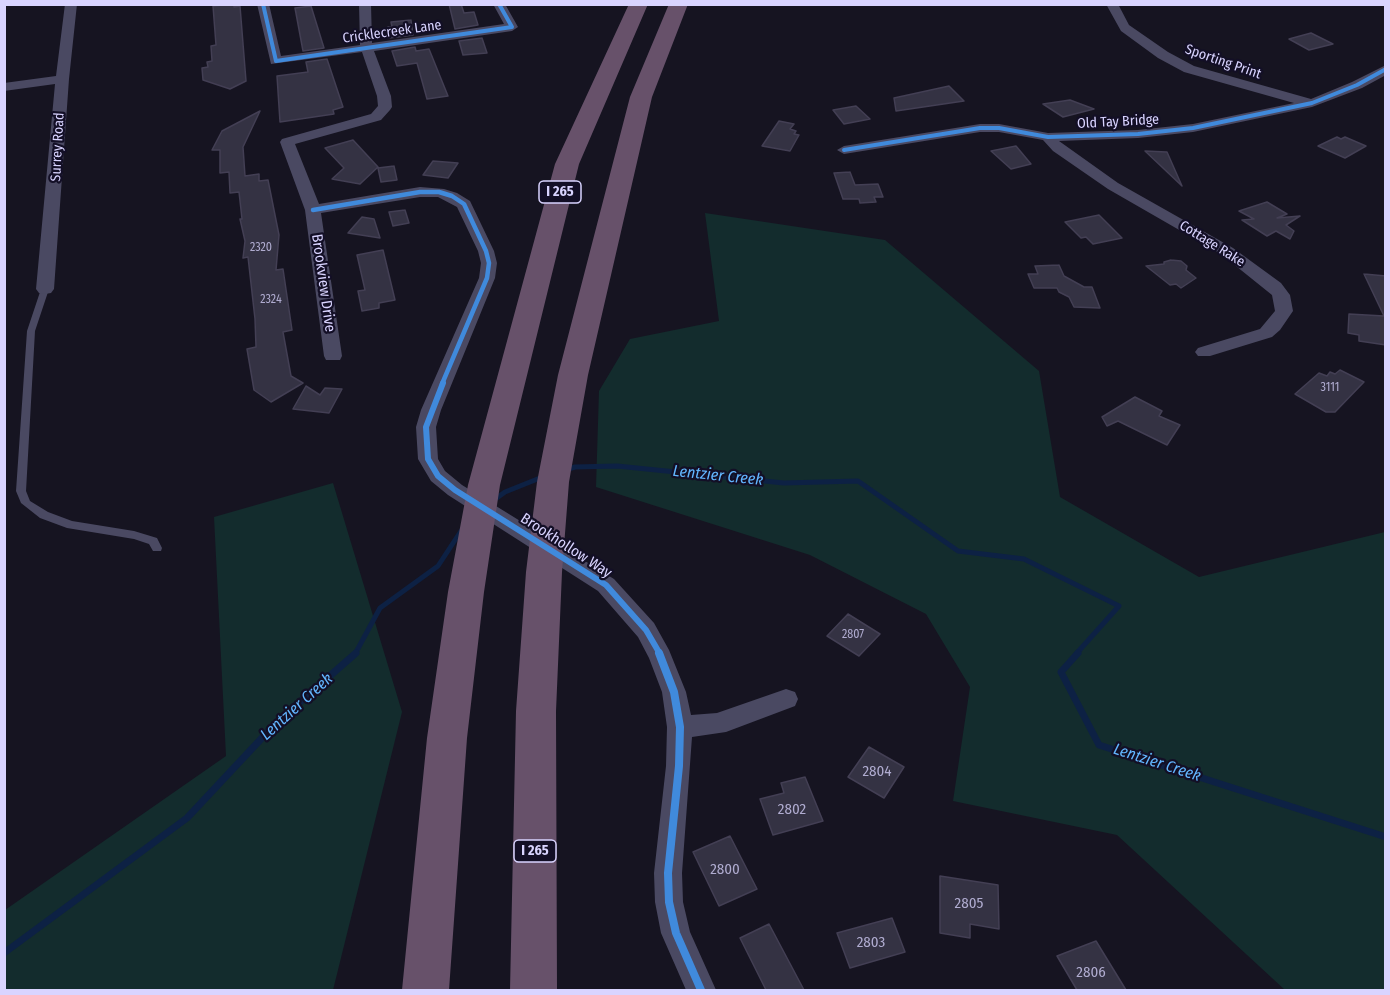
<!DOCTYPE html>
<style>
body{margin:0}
#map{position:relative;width:1390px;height:995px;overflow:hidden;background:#161421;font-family:"Fira Sans Condensed",sans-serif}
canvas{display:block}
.frame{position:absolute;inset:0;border:6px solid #d9d4ff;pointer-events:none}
</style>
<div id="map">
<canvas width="1390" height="995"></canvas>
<div class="frame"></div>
</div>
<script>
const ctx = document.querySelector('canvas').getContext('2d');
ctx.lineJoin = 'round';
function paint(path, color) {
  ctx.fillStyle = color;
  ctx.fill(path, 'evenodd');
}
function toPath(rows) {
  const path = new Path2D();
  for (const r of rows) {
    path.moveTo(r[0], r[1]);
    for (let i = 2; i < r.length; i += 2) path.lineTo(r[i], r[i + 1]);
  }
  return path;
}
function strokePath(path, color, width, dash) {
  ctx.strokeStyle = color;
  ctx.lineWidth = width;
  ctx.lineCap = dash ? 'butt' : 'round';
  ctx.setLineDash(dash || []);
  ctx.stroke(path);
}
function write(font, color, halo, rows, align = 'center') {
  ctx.font = font + ' "Fira Sans Condensed",sans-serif';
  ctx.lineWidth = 4.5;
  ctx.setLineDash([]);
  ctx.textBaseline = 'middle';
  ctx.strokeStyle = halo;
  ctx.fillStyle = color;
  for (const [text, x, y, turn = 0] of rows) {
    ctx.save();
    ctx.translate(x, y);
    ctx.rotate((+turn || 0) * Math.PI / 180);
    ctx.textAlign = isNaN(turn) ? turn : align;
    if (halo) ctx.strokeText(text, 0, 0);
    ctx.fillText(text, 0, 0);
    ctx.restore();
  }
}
const green = toPath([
 [705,213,885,240,1039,371,1060,497,1199,577,1385,532,1385,990,1285,990,1117,835,953,801,970,687,926,614,810,555,596,487,599,391,630,339,719,321],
 [333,483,402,712,333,990,5,990,5,910,226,756,214,517]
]);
const streamFar1 = toPath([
 [565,470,575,467,617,466,784,483,858,481,958,551,1024,559,1119,606,1076,654],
 [494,500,505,492,545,476],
 [355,654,380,608,438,566,461,531]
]);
const stream = toPath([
 [1078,653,1061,672,1099,745,1386,837],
 [4,953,187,818,276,723,356,653]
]);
const building = toPath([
 [234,4,234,7,240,6,246,81,230,89,203,80,202,68,208,67,207,62,212,61,211,46,216,45,213,6,234,4],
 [449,4,461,4,464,13,474,12,478,25,455,29,449,4],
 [311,6,324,48,303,51,295,8,311,6],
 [411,20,413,35,389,38,388,27,392,27,391,22,411,20],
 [1311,33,1333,44,1309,50,1289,39,1311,33],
 [482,38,487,53,463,55,459,41,482,38],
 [415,47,416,51,429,49,448,96,427,99,417,63,397,66,392,51,415,47],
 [327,59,343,107,333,110,334,114,280,122,277,76,308,72,306,62,327,59],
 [949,86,964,101,896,111,894,98,949,86],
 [1070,100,1094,109,1063,117,1043,104,1070,100],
 [856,106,870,119,844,124,833,110,856,106],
 [260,111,243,147,245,176,259,174,259,181,268,180,279,235,276,270,283,269,292,330,283,332,291,376,303,383,271,402,254,390,247,349,256,347,255,319,248,257,243,258,245,241,240,219,242,219,239,192,230,193,229,172,220,173,220,150,212,150,222,131,260,111],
 [779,121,794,124,790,129,796,131,794,134,799,135,790,151,762,146,779,121],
 [1337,137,1341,139,1345,137,1366,146,1345,158,1318,146,1337,137],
 [353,140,378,167,360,184,332,179,344,168,325,148,353,140],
 [1016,146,1031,164,1011,169,991,151,1016,146],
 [1145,151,1167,152,1182,186,1145,151],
 [433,161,458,163,448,178,423,175,433,161],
 [394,166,397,180,381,182,378,168,394,166],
 [850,172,855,185,878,184,883,197,874,197,876,202,860,203,859,199,843,199,834,173,850,172],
 [1267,202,1287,214,1277,218,1300,216,1286,225,1294,231,1290,239,1276,231,1267,236,1242,220,1254,219,1239,211,1267,202],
 [405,210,409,223,393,226,389,212,405,210],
 [1099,215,1122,238,1093,244,1086,237,1081,238,1065,222,1099,215],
 [362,217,374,219,380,238,348,233,362,217],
 [383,250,395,300,379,303,379,308,362,311,358,291,365,290,357,255,383,250],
 [1171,260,1181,261,1187,266,1186,270,1196,278,1181,288,1176,284,1170,285,1146,266,1164,264,1164,262,1171,260],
 [1059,265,1064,276,1084,287,1092,287,1100,308,1074,307,1069,297,1059,292,1057,288,1034,288,1028,274,1038,274,1035,266,1059,265],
 [1364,274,1386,276,1386,345,1359,341,1359,335,1348,333,1349,314,1384,316,1364,274],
 [1340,370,1364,382,1335,412,1326,412,1295,394,1319,373,1327,376,1330,372,1335,374,1340,370],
 [306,386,320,395,325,388,342,389,329,413,293,409,306,386],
 [1135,397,1162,411,1159,416,1180,425,1167,445,1118,421,1107,426,1102,417,1135,397],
 [848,614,880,634,859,656,827,636,848,614],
 [869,747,904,767,884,798,848,777,869,747],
 [805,777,823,821,773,835,760,799,784,793,781,783,805,777],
 [730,836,757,889,719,906,693,852,730,836],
 [940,876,998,885,999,929,970,924,970,938,940,933,940,876],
 [892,918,905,952,850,968,837,933,892,918],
 [769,924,804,990,766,990,740,938,769,924],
 [1096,941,1126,990,1077,990,1057,956,1096,941]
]);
const lane = toPath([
 [45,286,49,289,35,331,26,491,30,501,48,512,72,521,134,531,157,538,162,548,161,551,153,551,149,544,134,539,67,528,40,518,21,503,16,491,27,331,41,289,45,286]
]);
const street = toPath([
 [65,4,77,4,69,79,54,289,51,293,45,294,39,293,36,289,55,84,4,91,4,83,56,76,65,4],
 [257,4,269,4,281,56,360,45,359,4,371,4,372,43,504,24,493,4,505,4,518,27,512,31,374,51,391,96,392,107,390,110,381,120,295,144,319,204,420,187,444,189,457,193,470,201,494,251,497,263,495,278,441,410,436,427,438,459,445,471,462,485,614,579,654,623,669,650,686,692,691,715,717,713,786,689,795,692,798,699,795,706,726,732,692,737,682,873,683,902,690,932,716,990,686,990,661,933,655,902,654,873,666,766,667,727,662,692,649,658,638,637,598,591,448,495,431,481,418,459,416,427,421,410,479,278,481,263,478,251,457,207,438,197,420,197,321,213,342,356,340,360,326,360,324,356,305,210,280,142,282,139,371,114,378,106,377,96,362,52,271,64,257,4],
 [1106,4,1118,4,1129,25,1168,52,1194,66,1311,99,1352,82,1386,65,1386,75,1362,88,1312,107,1193,132,1138,138,1059,141,1118,183,1233,248,1281,283,1290,295,1293,311,1280,330,1272,337,1210,356,1198,356,1195,352,1198,348,1260,329,1275,311,1272,295,1221,254,1108,189,1053,151,1043,140,999,132,980,132,844,154,837,150,844,146,980,124,999,124,1048,133,1138,130,1193,124,1294,103,1184,72,1158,58,1121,31,1106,4]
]);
const highway = toPath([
 [629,4,648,4,579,164,500,485,484,592,467,738,449,990,402,990,427,738,448,592,468,485,555,164,629,4],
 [669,4,688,4,652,97,588,375,569,482,562,572,556,711,557,990,510,990,516,711,526,572,537,482,558,375,630,97,669,4]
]);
const cyclewayFar3 = toPath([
 [263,4,276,61,512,27,499,4],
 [844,150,980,128,999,128,1048,137,1138,134,1193,128,1312,103,1357,85,1386,69]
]);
const cyclewayFar2 = toPath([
 [313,210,420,192,439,192,452,196,464,204,486,251,489,263,487,278,442,384]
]);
const cyclewayFar1 = toPath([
 [443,383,426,427,428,459,438,476,455,490,606,585,646,630,660,654]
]);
const cycleway = toPath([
 [659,653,674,692,680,727,679,766,668,873,669,902,676,933,701,990]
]);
const numberNames = [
 ["2320",261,248],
 ["2324",271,300],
 ["3111",1330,388],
 ["2807",853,635]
];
const farStreetnames = [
 ["Cricklecreek Lane",392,32,-8],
 ["Sporting Print",1223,62,19],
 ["Old Tay Bridge",1118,122,-3],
 ["Surrey Road",58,147,-87],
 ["Cottage Rake",1212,244,32]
];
const shields = [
 [560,192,42],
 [535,851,42]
];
const shieldNames = [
 ["I 265",560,192],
 ["I 265",535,851]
];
const streetNames = [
 ["Brookview Drive",323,283,82],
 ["Brookhollow Way",566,546,33]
];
const nearNumbernames = [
 ["2804",877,772],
 ["2802",792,810],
 ["2800",725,870],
 ["2805",969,904],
 ["2803",871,943],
 ["2806",1091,973]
];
const waterNames = [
 ["Lentzier Creek",718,476,6],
 ["Lentzier Creek",297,707,-42],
 ["Lentzier Creek",1157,763,18]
];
paint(green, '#132c2d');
strokePath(streamFar1, '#0d2144', 5);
strokePath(stream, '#0d2144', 7);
paint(building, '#343243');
strokePath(building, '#433f54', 1.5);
paint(lane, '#4a4962');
paint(street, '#4a4962');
paint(highway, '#67516a');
strokePath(cyclewayFar3, '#408adc', 4);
strokePath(cyclewayFar2, '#408adc', 4.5);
strokePath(cyclewayFar1, '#408adc', 6);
strokePath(cycleway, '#408adc', 8);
write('12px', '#b0acd0', null, numberNames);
write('14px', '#d9d4ff', '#130f26', farStreetnames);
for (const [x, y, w] of shields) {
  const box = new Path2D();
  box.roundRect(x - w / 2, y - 11, w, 22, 4.5);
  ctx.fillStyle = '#130f26';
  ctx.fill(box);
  strokePath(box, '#d9d4ff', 1.5);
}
write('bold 14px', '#d9d4ff', null, shieldNames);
write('15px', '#d9d4ff', '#130f26', streetNames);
write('15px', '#b0acd0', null, nearNumbernames);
write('italic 16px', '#62b6ff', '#130f26', waterNames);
</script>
